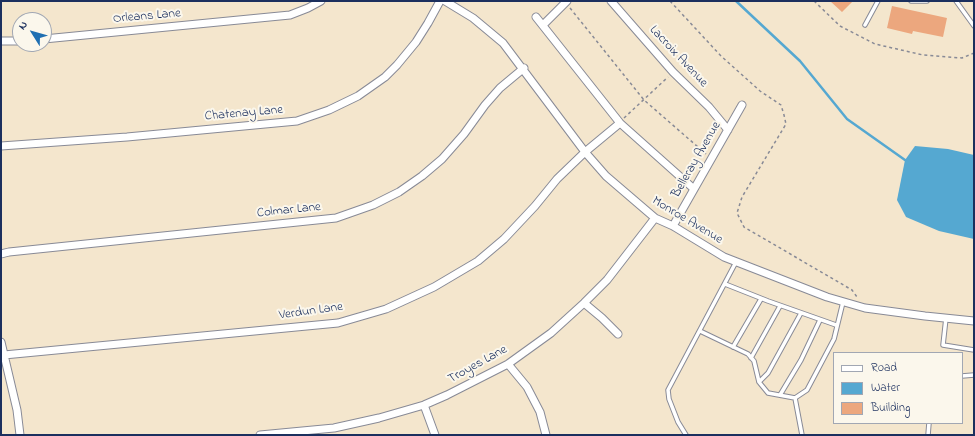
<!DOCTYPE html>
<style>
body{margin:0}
#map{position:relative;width:975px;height:436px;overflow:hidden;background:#f4e6cd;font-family:"Indie Flower",sans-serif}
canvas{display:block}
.frame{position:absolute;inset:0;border:2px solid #1b2f5e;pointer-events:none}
.legend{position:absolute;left:833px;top:352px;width:130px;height:72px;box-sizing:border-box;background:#fbf7ec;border:1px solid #a1a7b3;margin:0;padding:5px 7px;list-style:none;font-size:12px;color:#1b2f5e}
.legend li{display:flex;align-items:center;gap:8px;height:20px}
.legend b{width:20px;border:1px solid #a1a7b3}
.north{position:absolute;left:12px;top:12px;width:40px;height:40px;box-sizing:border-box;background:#fbf7ec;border:1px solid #a1a7b3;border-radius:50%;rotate:307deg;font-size:11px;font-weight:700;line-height:16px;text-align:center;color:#1b2f5e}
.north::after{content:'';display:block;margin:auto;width:14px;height:18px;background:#1f6fb2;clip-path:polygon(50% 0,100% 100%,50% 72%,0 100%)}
</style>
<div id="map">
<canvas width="975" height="436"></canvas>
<div class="frame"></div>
<ul class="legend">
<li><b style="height:5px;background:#fff"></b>Road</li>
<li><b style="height:11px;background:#55a8d1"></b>Water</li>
<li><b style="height:11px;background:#eca77e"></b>Building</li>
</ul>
<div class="north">N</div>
</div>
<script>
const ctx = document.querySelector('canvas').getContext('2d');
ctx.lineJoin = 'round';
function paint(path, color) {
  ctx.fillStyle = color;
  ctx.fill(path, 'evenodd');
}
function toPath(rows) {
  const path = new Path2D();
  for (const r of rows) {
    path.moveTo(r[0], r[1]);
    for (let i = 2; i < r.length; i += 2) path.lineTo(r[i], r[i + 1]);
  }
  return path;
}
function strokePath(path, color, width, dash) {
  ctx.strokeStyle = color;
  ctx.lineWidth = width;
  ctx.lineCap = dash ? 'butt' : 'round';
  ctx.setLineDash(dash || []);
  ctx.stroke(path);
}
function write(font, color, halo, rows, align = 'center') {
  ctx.font = font + ' "Indie Flower",sans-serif';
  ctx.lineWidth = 4;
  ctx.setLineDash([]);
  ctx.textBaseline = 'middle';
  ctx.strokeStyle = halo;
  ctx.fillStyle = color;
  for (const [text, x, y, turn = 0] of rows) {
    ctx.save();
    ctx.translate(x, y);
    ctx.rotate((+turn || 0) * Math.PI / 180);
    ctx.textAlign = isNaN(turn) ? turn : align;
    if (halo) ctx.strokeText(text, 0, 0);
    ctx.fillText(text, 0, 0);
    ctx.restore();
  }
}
const water = toPath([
 [915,146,948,149,974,155,974,239,939,231,906,217,897,200,905,160]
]);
const stream = toPath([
 [736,1,800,61,847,119,905,160]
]);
const building = toPath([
 [830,1,853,1,842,12],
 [892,6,947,18,943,37,913,31,912,34,887,28]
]);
const path = toPath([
 [670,1,721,56,760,91,781,105,784,115,786,124,742,197,737,213,744,227,852,290,857,297],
 [814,1,840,26,875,44,923,55,962,58,974,53],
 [570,8,644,100,706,154],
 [624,118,668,77]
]);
const service = toPath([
 [911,1,927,1],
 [956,1,974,26],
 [865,25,878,1],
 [725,284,768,301,836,325],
 [946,318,943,345,974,350],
 [700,331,748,354,754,361,759,382,768,393,795,398,807,390,834,339,843,302],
 [733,347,761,299],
 [751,358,780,306],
 [962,376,974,375],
 [759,382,768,373,801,313],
 [780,395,801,360,820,320],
 [795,398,802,435],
 [686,435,678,422,669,399,668,390,736,262],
 [928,435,929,423]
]);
const minor = toPath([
 [445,1,473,18,503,43,585,152,606,176,655,218,673,226,724,257,827,297,865,308,925,316,974,321],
 [611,1,673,72,709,107,728,130],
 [536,17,620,123,694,189],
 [543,25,567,1],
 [44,39,290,15,308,8,321,1],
 [1,41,20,41],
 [1,146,127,137,297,121,329,110,358,96,385,77,397,65,416,42,428,23,440,1],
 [673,226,742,105],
 [1,254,9,252,336,218,373,205,399,192,422,176,442,159,464,134,485,105,500,88,524,68],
 [584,303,602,318,618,334],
 [1,342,17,410,20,435],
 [4,355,338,323,386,309,434,287,478,261,504,239,535,206,557,179,585,152,620,123],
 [508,364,527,387,540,412,546,435],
 [424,405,435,435],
 [260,435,334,428,379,418,424,405,447,395,508,364,551,333,584,303,607,280,655,218]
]);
const streetNames = [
 ["Orleans Lane",147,17,-5],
 ["Lacroix Avenue",678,57,47],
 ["Chatenay Lane",244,114,-5],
 ["Belleray Avenue",697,160,-60],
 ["Colmar Lane",289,211,-6],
 ["Monroe Avenue",687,221,31],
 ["Verdun Lane",311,312,-8],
 ["Troyes Lane",478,365,-29]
];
paint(water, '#55a8d1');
strokePath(stream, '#55a8d1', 2.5);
paint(building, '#eca77e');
strokePath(service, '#888a96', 5.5);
strokePath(minor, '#888a96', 9);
strokePath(path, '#888a96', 1.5, [3, 3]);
strokePath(service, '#fff', 3.5);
strokePath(minor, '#fff', 7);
write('13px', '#1b2f5e', '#fbf7ec', streetNames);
</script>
